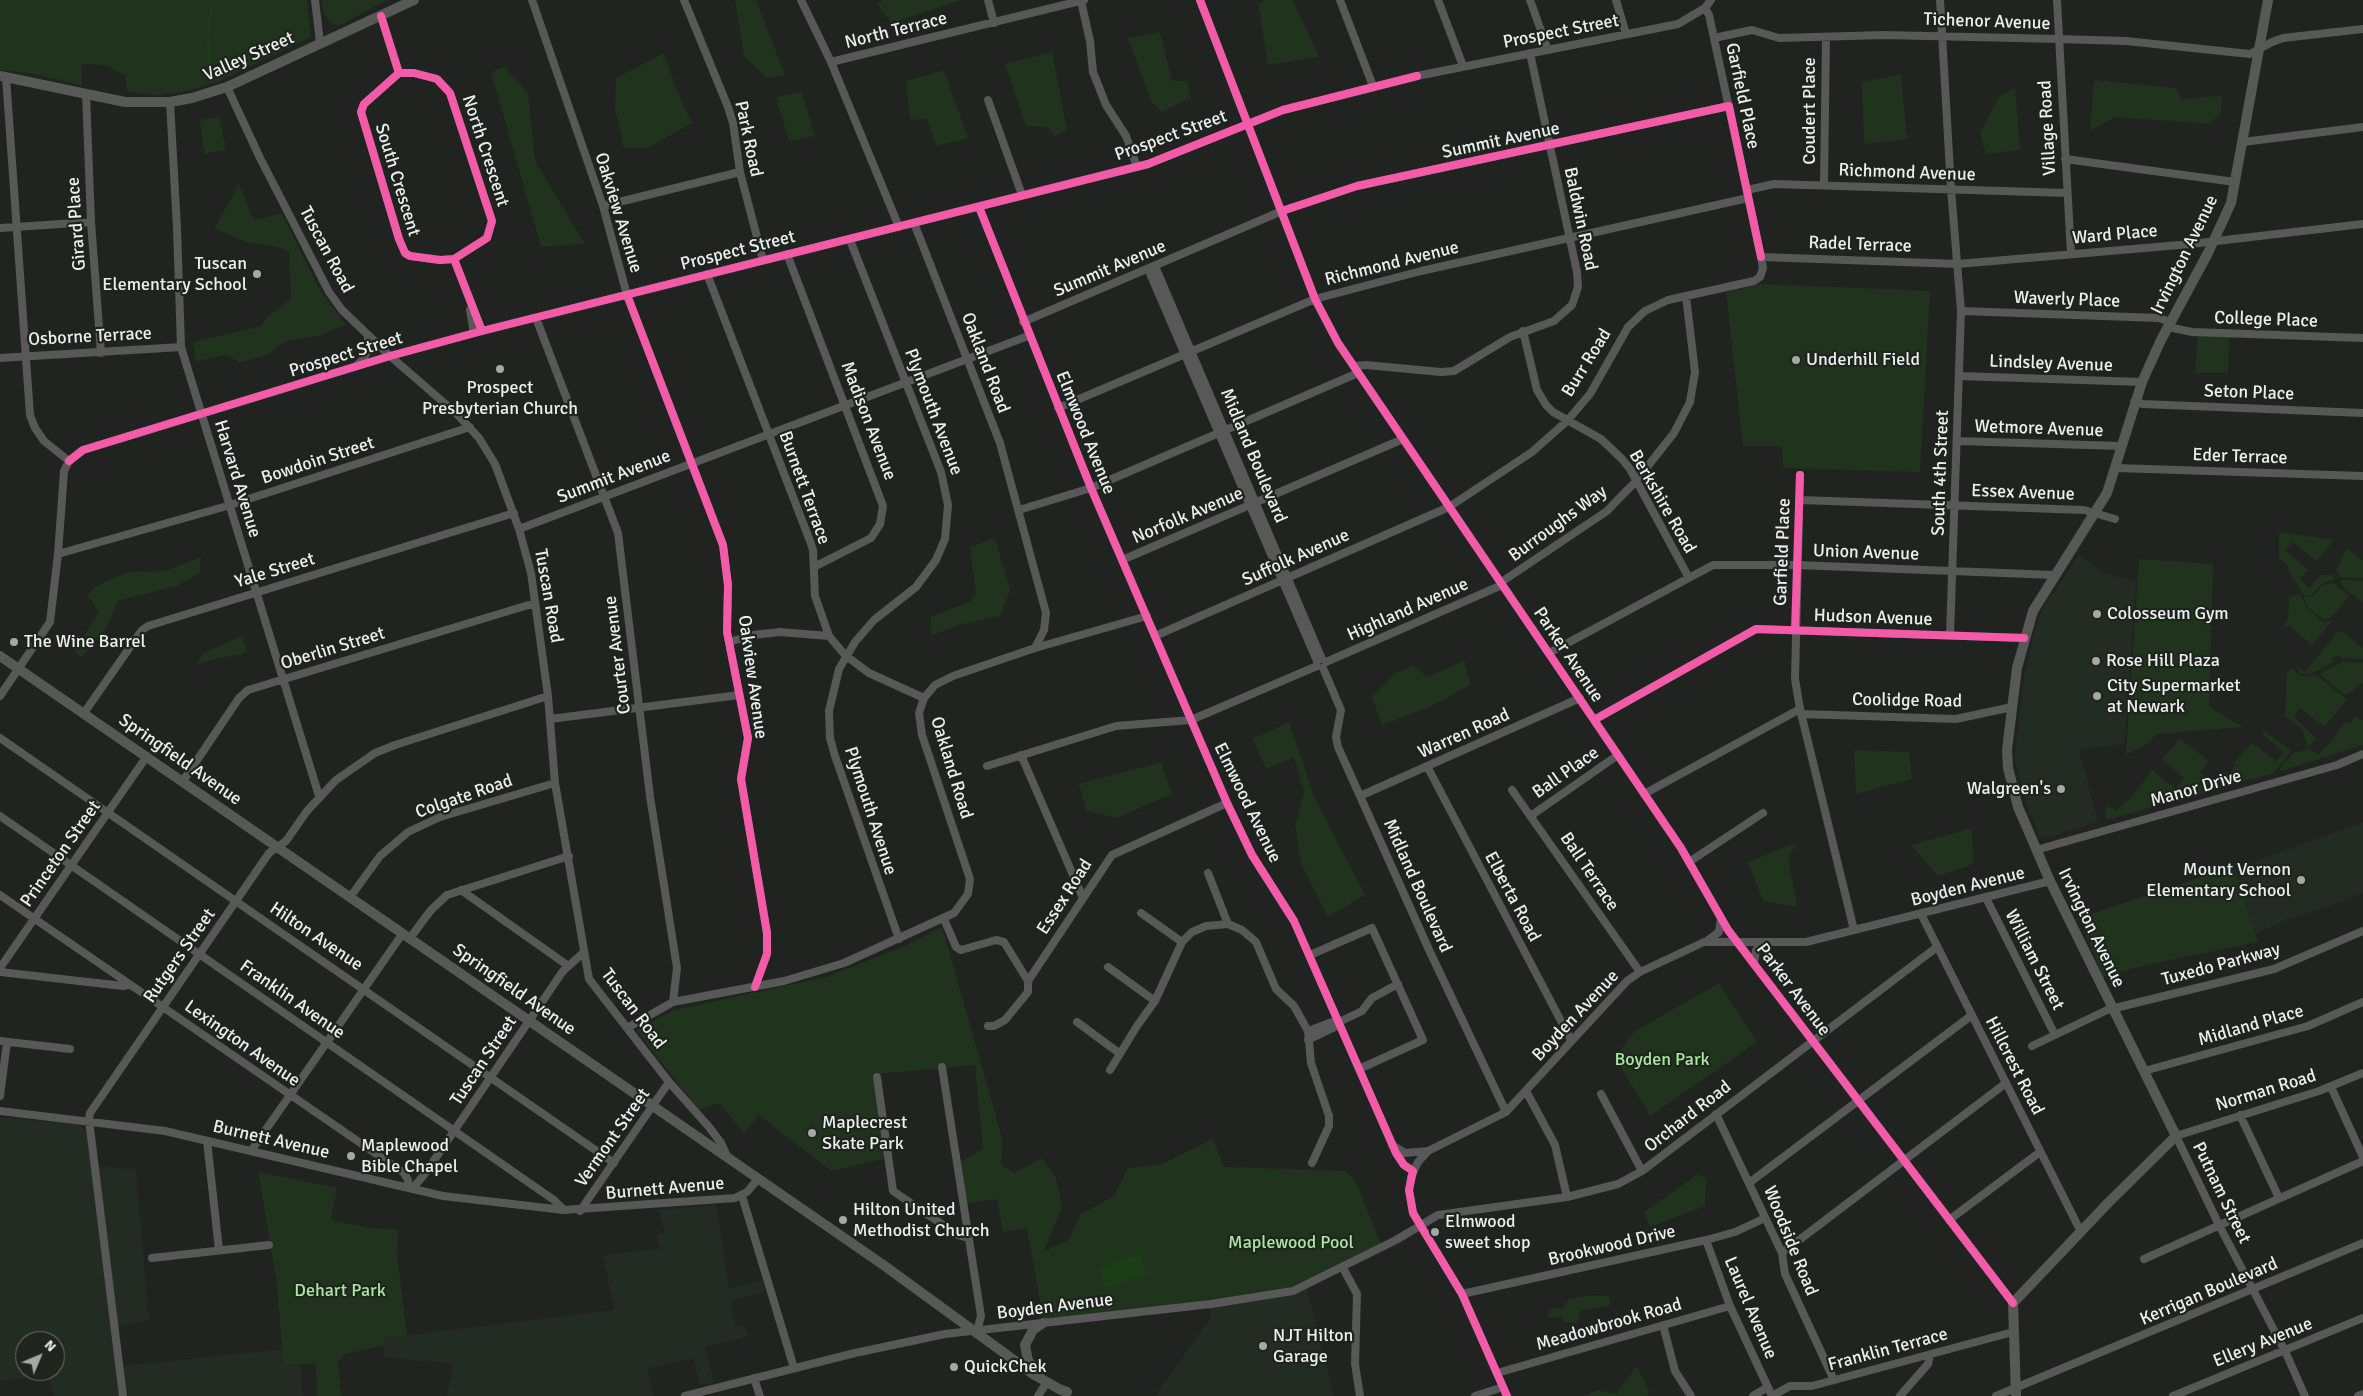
<!DOCTYPE html>
<style>
body{margin:0}
#map{position:relative;width:2363px;height:1396px;overflow:hidden;background:#20231f;font-family:Signika,sans-serif}
canvas{display:block}
.north{position:absolute;left:15px;top:1331px;width:50px;height:50px;box-sizing:border-box;background:#1f241e;border:1px solid #717670;border-radius:50%;rotate:45deg;font-size:14px;font-weight:700;line-height:20px;text-align:center;color:#ecf0ec}
.north::after{content:'';display:block;margin:auto;width:18px;height:22px;background:#a5a8a4;clip-path:polygon(50% 0,100% 100%,50% 72%,0 100%)}
</style>
<div id="map">
<canvas width="2363" height="1396"></canvas>
<div class="north">N</div>
</div>
<script>
const ctx = document.querySelector('canvas').getContext('2d');
ctx.lineJoin = 'round';
function paint(path, color) {
  ctx.fillStyle = color;
  ctx.fill(path, 'evenodd');
}
function toPath(rows) {
  const path = new Path2D();
  for (const r of rows) {
    path.moveTo(r[0], r[1]);
    for (let i = 2; i < r.length; i += 2) path.lineTo(r[i], r[i + 1]);
  }
  return path;
}
function strokePath(path, color, width, dash) {
  ctx.strokeStyle = color;
  ctx.lineWidth = width;
  ctx.lineCap = dash ? 'butt' : 'round';
  ctx.setLineDash(dash || []);
  ctx.stroke(path);
}
function write(font, color, halo, rows, align = 'center') {
  ctx.font = font + ' Signika,sans-serif';
  ctx.lineWidth = 4.5;
  ctx.setLineDash([]);
  ctx.textBaseline = 'middle';
  ctx.strokeStyle = halo;
  ctx.fillStyle = color;
  for (const [text, x, y, turn = 0] of rows) {
    ctx.save();
    ctx.translate(x, y);
    ctx.rotate((+turn || 0) * Math.PI / 180);
    ctx.textAlign = isNaN(turn) ? turn : align;
    if (halo) ctx.strokeText(text, 0, 0);
    ctx.fillText(text, 0, 0);
    ctx.restore();
  }
}
const built = toPath([
 [2079,555,2103,573,2136,581,2125,744,2079,749,2098,822,2047,838,2039,836,2029,811,2015,761,2015,752,2025,671,2034,632,2042,610],
 [2363,822,2363,893,2325,908,2290,918,2255,934,2236,868],
 [0,1117,78,1125,86,1130,91,1166,136,1169,149,1321,115,1326,120,1366,284,1349,284,1366,300,1365,303,1396,54,1396,49,1380,27,1378,0,1381],
 [25,1341,55,1341,55,1371,25,1371],
 [716,1205,729,1288,762,1281,765,1292,730,1301,735,1326,744,1325,748,1337,705,1347,714,1382,700,1385,693,1358,647,1369,654,1396,447,1396,453,1364,384,1357,384,1338,614,1310,603,1255,659,1249,657,1235,665,1233,659,1210],
 [1306,1285,1334,1396,1155,1396,1210,1319,1209,1302]
]);
const green = toPath([
 [0,0,307,0,311,37,222,80,188,91,156,95,127,91,126,76,108,66,89,64,81,65,82,85,28,73,0,70],
 [322,0,386,0,339,26,330,22,323,12],
 [735,0,756,0,785,75,767,78,744,56],
 [884,0,962,0,891,23,877,3],
 [1266,0,1293,0,1319,57,1268,65,1258,4],
 [1160,32,1172,81,1187,81,1191,98,1161,112,1151,101,1128,38],
 [1052,52,1067,129,1054,137,1048,127,1026,126,1005,64],
 [664,53,677,91,692,123,648,148,624,148,615,109,616,78],
 [505,67,528,93,535,161,585,244,541,247,491,72],
 [944,70,968,138,936,146,927,119,910,120,906,81],
 [1901,74,1907,139,1864,144,1862,82],
 [2094,80,2176,88,2181,100,2222,95,2221,113,2209,124,2115,117,2090,131],
 [2015,87,2020,150,1986,154,1980,133,1998,98],
 [802,92,815,136,789,141,776,97],
 [219,116,226,150,204,154,200,120],
 [239,184,254,220,282,213,319,289,346,325,318,336,286,341,267,355,239,363,227,354,196,362,193,342,261,326,267,317,291,299,289,252,279,247,249,243,214,229],
 [1762,284,1930,291,1920,472,1783,468,1782,446,1743,446,1726,292],
 [2198,336,2229,336,2228,373,2195,373],
 [2279,532,2334,540,2317,561,2292,542,2286,551,2308,570,2300,579,2309,588,2321,575,2333,575,2335,579,2322,584,2312,595,2304,595,2290,574,2287,564,2279,559],
 [995,538,1010,590,1000,616,960,625,932,635,930,617,970,602,976,593,970,547],
 [2347,548,2363,561,2363,578,2340,577,2336,570],
 [201,557,200,572,177,586,118,601,107,626,82,658,74,651,99,612,87,595,95,587,127,572,165,571],
 [2139,559,2213,564,2209,707,2243,727,2156,734,2150,742,2126,755],
 [2340,580,2363,581,2363,603,2344,588],
 [2333,583,2349,596,2334,615,2325,620,2307,607,2304,597,2314,596,2322,586],
 [2300,594,2306,607,2323,622,2333,620,2312,645,2288,625,2282,630,2288,619,2289,597],
 [2339,630,2363,648,2363,659,2341,658,2339,655,2332,658,2333,662,2309,675,2299,673,2296,665,2305,672],
 [242,636,247,652,197,664,202,654],
 [1464,661,1471,685,1429,707,1382,725,1372,697,1395,674,1413,665,1427,677],
 [2343,662,2363,663,2363,682,2348,694,2344,694,2319,674],
 [2293,669,2296,673,2304,677,2316,675,2347,700,2324,727,2300,708,2294,717,2316,738,2308,748,2302,729,2285,716,2287,671],
 [2356,716,2363,721,2363,745,2281,771,2280,769,2293,753,2309,749,2318,755,2335,738,2334,736,2345,722,2349,724],
 [1289,722,1315,798,1365,895,1328,917,1301,863,1295,825,1304,792,1294,757,1266,769,1253,739],
 [2265,731,2291,751,2274,773,2212,790,2209,789,2208,792,2106,820,2105,813,2108,805,2116,811,2126,801,2128,802,2152,770,2176,789,2184,778,2162,759,2180,739,2209,761,2200,773,2217,785,2227,772,2230,773,2235,766,2233,764,2252,743,2276,761,2283,752,2261,733],
 [1854,750,1909,752,1912,779,1856,794],
 [1161,762,1172,794,1116,818,1086,810,1079,784],
 [1972,828,1973,864,1938,876,1911,845],
 [1796,843,1788,860,1798,907,1763,901,1748,862],
 [2234,866,2258,942,2142,966,2103,977,2079,918],
 [942,927,1003,1141,1001,1164,1014,1173,1042,1158,1056,1178,1062,1208,1043,1252,1069,1240,1081,1214,1114,1196,1128,1168,1162,1164,1213,1139,1224,1167,1345,1171,1355,1180,1383,1249,1306,1285,1209,1302,1044,1324,1027,1228,1003,1232,997,1199,964,1204,957,1164,983,1149,975,1065,876,1074,889,1158,831,1171,759,1115,744,1133,719,1103,699,1110,636,1030,674,1010,826,977,907,945],
 [1719,983,1757,1042,1650,1116,1615,1058,1635,1031],
 [258,1172,337,1188,331,1220,370,1228,398,1229,397,1255,407,1335,384,1338,385,1345,345,1354,338,1363,341,1396,317,1396,316,1363,284,1366,276,1278],
 [1698,1174,1706,1179,1705,1206,1650,1227,1644,1212],
 [1590,1295,1609,1296,1610,1306,1581,1310,1578,1323,1564,1322,1561,1316,1548,1318,1551,1308,1564,1308,1568,1300],
 [1637,1366,1649,1391,1647,1396,1585,1396,1598,1390,1616,1394]
]);
const water = toPath([
 [1138,1251,1147,1273,1106,1288,1098,1269,1135,1255]
]);
const stream = toPath([
 [209,71,208,33,211,9,216,0]
]);
const minor = toPath([
 [315,0,320,42],
 [532,0,603,206,627,295,723,545,728,585,727,632,748,738,741,779,767,933,767,954,755,987],
 [684,0,728,107,733,123,740,172,763,260],
 [801,0,831,62,899,227],
 [988,0,994,23],
 [1200,0,1315,299,1338,343,1681,848,1728,930,2013,1303],
 [1340,0,1373,86],
 [1438,0,1463,66],
 [1530,0,1548,50],
 [1616,0,1626,34],
 [1940,0,1951,189,1961,311,1950,635],
 [2057,0,2071,254],
 [1081,1,1090,41,1093,72,1106,105,1126,136,1137,167],
 [381,16,399,73,414,73,437,79,450,93,492,221,487,238,454,259],
 [1714,38,1752,30,1779,38,1884,35,2058,39,2126,41,2250,54,2272,42,2283,38,2363,29],
 [831,62,1084,0],
 [399,73,364,104,361,112,399,239,405,253,410,256,440,260,454,259,482,331],
 [6,77,30,415,35,428,44,441,69,461],
 [227,87,260,158,329,292,342,310,390,356,457,414,479,438,495,464,519,529,531,573,548,696,555,783,589,979,669,1082,709,1127,721,1143,727,1156],
 [86,94,91,222,101,353],
 [988,100,1022,195],
 [170,102,177,228,181,347,319,796],
 [2243,142,2363,127],
 [2065,159,2235,182],
 [1824,185,1826,37],
 [1747,190,1774,184,2067,193],
 [603,206,740,172],
 [979,207,1091,488,1227,803,1252,855,1294,921,1396,1153,1404,1165,1413,1171],
 [914,223,1000,443,1046,613,1044,630,1035,648],
 [0,228,91,222],
 [850,240,941,472,948,505,945,539,936,560,916,587,874,620,855,642,839,669,829,711,830,738,835,756,899,939],
 [787,254,883,506,880,524,871,538,814,567],
 [1761,257,1958,264,2191,244,2363,224],
 [1155,266,1322,659],
 [1148,269,1317,661],
 [707,274,810,541,813,550,815,596,829,636,845,655,869,673,924,698],
 [470,310,474,333],
 [1961,311,2159,318,2170,322],
 [536,318,618,533,650,796,677,968,673,1002],
 [1023,322,1282,211,1357,186,1729,106],
 [2168,327,2192,332,2363,338],
 [1523,331,1537,390,1546,405,1553,412,1601,439,1622,459,1630,469,1689,578],
 [0,358,181,347],
 [357,365,364,358,368,350,368,336],
 [1354,366,1366,365,1441,372,1454,371,1510,337,1554,321,1572,305,1578,287,1577,272,1530,53],
 [1959,376,2142,382],
 [2134,402,2143,404,2363,413],
 [1058,408,1315,299,1421,271,1748,198],
 [1957,441,2121,446],
 [2116,468,2363,476],
 [1800,475,1795,679,1800,709,1854,930],
 [1801,500,2084,510,2115,519],
 [1019,510,1091,488,1358,373],
 [519,529,1028,336],
 [58,554,227,506,470,427],
 [1122,560,1403,439],
 [1500,583,1607,511,1636,481,1674,433,1690,402,1695,372,1686,296],
 [1155,636,1449,507,1532,452,1567,421,1590,394,1628,327,1645,311,1668,300,1754,281,1760,277,1763,268,1761,257,1709,15,1705,8],
 [729,642,753,635,780,632,829,636],
 [1549,653,1713,565,1797,565,2054,575],
 [1326,662,1502,585],
 [1323,668,1341,710,1336,737,1338,747,1430,952,1506,1112],
 [0,696,50,622,58,554,64,471,69,461,83,450,390,356,482,331,1148,164,1283,110,1417,76,1678,24,1705,8,1711,0],
 [84,713,142,630,148,626,514,513],
 [1801,714,1956,719,2012,707],
 [550,719,739,695],
 [1594,720,1756,629,2024,638],
 [0,738,614,1163],
 [1021,755,1083,898],
 [987,766,1116,726,1191,720,1317,666],
 [1427,766,1571,1040],
 [183,781,239,698,248,690,535,603],
 [1512,790,1640,972],
 [1644,794,1800,709],
 [1360,796,1580,698],
 [1532,815,1618,755],
 [0,816,554,1200,564,1210],
 [2036,850,2337,765,2363,754],
 [1689,862,1763,813],
 [1208,873,1228,924],
 [461,890,567,965],
 [0,895,404,1173,408,1180,408,1188],
 [351,896,380,856,408,832,440,817,555,783],
 [1986,898,2055,1035],
 [1141,913,1182,942],
 [1921,914,2081,1232],
 [944,919,956,947,961,950,996,940,1004,942,1028,981],
 [410,938,431,910,447,895,569,856],
 [1708,940,1719,932,1721,918],
 [1310,955,1372,928,1423,1040,1359,1069],
 [1754,964,1756,950,1765,943],
 [1108,967,1155,1001],
 [0,968,147,756],
 [0,972,123,986,129,985],
 [1077,1022,1119,1053],
 [1339,1022,1362,1011,1372,998,1398,984],
 [988,1026,994,1026,1005,1020,1028,992,1028,981,1112,855,1227,803],
 [627,1028,673,1002,784,981,844,963,954,913,968,894,970,879,922,735,919,713,924,698,935,685,953,676,1035,648,1147,616],
 [1308,1031,1311,1063,1329,1116,1329,1126,1312,1163],
 [1308,1040,1335,1027,1339,1022,1332,1022,1308,1031],
 [0,1041,70,1049],
 [2032,1046,2107,1010,2274,969,2363,931],
 [942,1067,981,1316,977,1331],
 [1110,1070,1137,1026,1155,1001,1182,942,1192,932,1206,926,1228,924,1242,930,1256,942,1276,989,1294,1006,1308,1031],
 [2144,1071,2308,1026,2363,1002],
 [877,1077,893,1191,958,1235,968,1238],
 [2331,1087,2363,1157],
 [1526,1091,1555,1145,1567,1197],
 [1601,1094,1642,1171],
 [0,1096,7,1042],
 [0,1111,165,1131,443,1196,564,1210,735,1198,747,1192,758,1179],
 [1716,1114,1782,1253,1785,1274,1834,1380],
 [2240,1115,2279,1198],
 [207,1141,219,1250],
 [1392,1145,1405,1153,1428,1151],
 [251,1151,403,933],
 [1749,1183,1972,1015],
 [412,1189,424,1175,563,971,583,953],
 [742,1196,794,1368],
 [580,1211,669,1082],
 [1949,1220,2040,1152],
 [1706,1240,1730,1306,1772,1396],
 [1782,1253,2006,1083],
 [152,1258,269,1245],
 [2144,1259,2363,1161],
 [1343,1268,1357,1294,1355,1364,1360,1396],
 [1462,1294,1706,1240,1735,1232,1765,1218],
 [1663,1325,1675,1371,1691,1396],
 [1497,1373,1730,1306],
 [754,1378,760,1396],
 [123,1396,89,1120,90,1113,269,853,286,841,307,811,336,780,375,753,395,745,548,696],
 [685,1396,855,1353,945,1334,1211,1304,1293,1291,1396,1240,1438,1215,1567,1197,1618,1184,1642,1171,1937,947],
 [1038,1396,1047,1382],
 [1475,1396,1503,1387],
 [1507,1396,1462,1294,1413,1213,1409,1190,1411,1177,1418,1162,1428,1151,1506,1112,1627,981,1640,972,1704,942,1806,942,2050,881],
 [1753,1396,1768,1387],
 [1772,1396,1790,1386,1812,1386,2013,1332],
 [1900,1396,1928,1364,1930,1355],
 [1996,1396,2363,1243],
 [2173,1396,2363,1318],
 [2305,1396,2285,1351,2220,1227,2176,1136,2319,1091,2363,1073],
 [2358,1396,2363,1394]
]);
const major = toPath([
 [0,76,125,102,170,102,192,98,227,87,414,0],
 [0,656,882,1264,1033,1374,1059,1389,1067,1392],
 [1036,1369,1028,1361,1025,1345,1033,1330,1043,1323],
 [2016,1396,2013,1303,2108,1203,2176,1136,2050,881,2018,807,2008,768,2007,750,2017,668,2033,611,2107,493,2142,382,2161,340,2208,253,2231,203,2268,0]
]);
const cycleway = toPath([
 [1200,0,1315,299,1338,343,1681,848,1728,930,2013,1303],
 [381,16,399,73,414,73,437,79,450,93,492,221,487,238,454,259],
 [399,73,364,104,361,112,399,239,405,253,410,256,440,260,454,259,482,331],
 [979,207,1091,488,1227,803,1252,855,1294,921,1396,1153,1404,1165,1413,1171,1409,1190,1413,1213,1462,1294,1507,1396],
 [1282,211,1357,186,1729,106,1761,257],
 [627,295,723,545,728,585,727,632,748,738,741,779,767,933,767,954,755,987],
 [69,461,83,450,390,356,482,331,1148,164,1283,110,1417,76],
 [1795,630,1800,475],
 [1594,720,1756,629,2024,638]
]);
const markers = [
 [257,274,5,"#a5a8a4"],
 [1796,360,5,"#a5a8a4"],
 [500,369,5,"#a5a8a4"],
 [2097,614,5,"#a5a8a4"],
 [14,642,5,"#a5a8a4"],
 [2096,661,5,"#a5a8a4"],
 [2097,696,5,"#a5a8a4"],
 [2061,789,5,"#a5a8a4"],
 [2301,880,5,"#a5a8a4"],
 [812,1133,5,"#a5a8a4"],
 [351,1156,5,"#a5a8a4"],
 [843,1220,5,"#a5a8a4"],
 [1435,1232,5,"#a5a8a4"],
 [1263,1346,5,"#a5a8a4"],
 [954,1367,5,"#a5a8a4"]
];
const streetNames = [
 ["Tichenor Avenue",1987,22,2],
 ["North Terrace",896,31,-14],
 ["Prospect Street",1561,32,-11],
 ["Valley Street",249,57,-24],
 ["Garfield Place",1742,96,78],
 ["Coudert Place",1810,111,-90],
 ["Village Road",2048,128,-93],
 ["Prospect Street",1171,136,-20],
 ["Park Road",748,139,78],
 ["Summit Avenue",1501,141,-12],
 ["North Crescent",485,151,72],
 ["Richmond Avenue",1907,173,2],
 ["South Crescent",397,180,73],
 ["Oakview Avenue",618,213,73],
 ["Baldwin Road",1580,219,78],
 ["Girard Place",77,224,-94],
 ["Ward Place",2115,235,-5],
 ["Radel Terrace",1860,245,2],
 ["Tuscan Road",326,250,62],
 ["Prospect Street",738,251,-14],
 ["Irvington Avenue",2185,255,-64],
 ["Richmond Avenue",1392,264,-14],
 ["Summit Avenue",1110,269,-23],
 ["Waverly Place",2067,300,2],
 ["College Place",2266,320,2],
 ["Osborne Terrace",90,337,-3],
 ["Prospect Street",346,355,-17],
 ["Oakland Road",985,363,69],
 ["Burr Road",1587,363,-58],
 ["Lindsley Avenue",2051,364,2],
 ["Seton Place",2249,393,2],
 ["Plymouth Avenue",933,412,69],
 ["Madison Avenue",868,421,69],
 ["Wetmore Avenue",2039,429,2],
 ["Elmwood Avenue",1085,433,68],
 ["Midland Boulevard",1253,456,67],
 ["Eder Terrace",2240,457,2],
 ["Bowdoin Street",318,461,-18],
 ["South 4th Street",1941,473,-88],
 ["Summit Avenue",614,477,-21],
 ["Harvard Avenue",237,479,73],
 ["Burnett Terrace",804,488,70],
 ["Essex Avenue",2023,493,2],
 ["Berkshire Road",1662,502,60],
 ["Norfolk Avenue",1188,516,-23],
 ["Burroughs Way",1558,524,-36],
 ["Garfield Place",1783,552,-88],
 ["Union Avenue",1866,553,2],
 ["Suffolk Avenue",1296,558,-24],
 ["Yale Street",275,571,-17],
 ["Tuscan Road",548,596,80],
 ["Highland Avenue",1408,610,-24],
 ["Hudson Avenue",1873,618,2],
 ["Oberlin Street",333,649,-17],
 ["Courter Avenue",618,655,-97],
 ["Parker Avenue",1568,655,56],
 ["Oakview Avenue",752,677,82],
 ["Coolidge Road",1907,701,1],
 ["Warren Road",1464,734,-24],
 ["Springfield Avenue",180,760,35],
 ["Oakland Road",951,768,73],
 ["Ball Place",1566,773,-35],
 ["Manor Drive",2196,789,-16],
 ["Colgate Road",464,797,-19],
 ["Elmwood Avenue",1247,803,64],
 ["Plymouth Avenue",870,811,72],
 ["Princeton Street",61,854,-55],
 ["Ball Terrace",1589,872,56],
 ["Midland Boulevard",1417,886,66],
 ["Boyden Avenue",1968,887,-14],
 ["Essex Road",1065,897,-57],
 ["Elberta Road",1512,897,62],
 ["Irvington Avenue",2091,928,64],
 ["Hilton Avenue",316,937,34],
 ["Rutgers Street",180,956,-55],
 ["William Street",2034,960,63],
 ["Tuxedo Parkway",2221,965,-15],
 ["Springfield Avenue",514,990,35],
 ["Parker Avenue",1793,990,53],
 ["Franklin Avenue",292,1000,35],
 ["Tuscan Road",633,1009,53],
 ["Boyden Avenue",1576,1016,-47],
 ["Midland Place",2251,1026,-16],
 ["Lexington Avenue",242,1044,35],
 ["Tuscan Street",484,1061,-56],
 ["Hillcrest Road",2014,1066,63],
 ["Norman Road",2266,1091,-17],
 ["Orchard Road",1688,1117,-38],
 ["Vermont Street",613,1138,-55],
 ["Burnett Avenue",271,1140,13],
 ["Burnett Avenue",665,1189,-5],
 ["Putnam Street",2221,1193,64],
 ["Woodside Road",1790,1241,68],
 ["Brookwood Drive",1612,1246,-13],
 ["Kerrigan Boulevard",2209,1292,-23],
 ["Boyden Avenue",1055,1307,-7],
 ["Laurel Avenue",1750,1308,67],
 ["Meadowbrook Road",1609,1325,-16],
 ["Ellery Avenue",2263,1343,-22],
 ["Franklin Terrace",1888,1350,-15]
];
const poiNames = [
 ["Tuscan",247,264,"right"],
 ["Elementary School",247,285,"right"],
 ["Underhill Field",1806,360],
 ["Prospect",500,388,"center"],
 ["Presbyterian Church",500,409,"center"],
 ["Colosseum Gym",2107,614],
 ["The Wine Barrel",24,642],
 ["Rose Hill Plaza",2106,661],
 ["City Supermarket",2107,686],
 ["at Newark",2107,707],
 ["Walgreen's",2051,789,"right"],
 ["Mount Vernon",2291,870,"right"],
 ["Elementary School",2291,891,"right"],
 ["Maplecrest",822,1123],
 ["Skate Park",822,1144],
 ["Maplewood",361,1146],
 ["Bible Chapel",361,1167],
 ["Hilton United",853,1210],
 ["Methodist Church",853,1231],
 ["Elmwood",1445,1222],
 ["sweet shop",1445,1243],
 ["NJT Hilton",1273,1336],
 ["Garage",1273,1357],
 ["QuickChek",964,1367]
];
const parkNames = [
 ["Boyden Park",1662,1060],
 ["Maplewood Pool",1291,1243],
 ["Dehart Park",340,1291]
];
paint(built, '#232c22');
paint(green, '#20341d');
paint(water, '#1b3e16');
strokePath(stream, '#1b3e16', 2);
strokePath(minor, '#575857', 8);
strokePath(major, '#575956', 10);
strokePath(cycleway, '#f35aa7', 8);
for (const [x, y, r, color] of markers) {
  const dot = new Path2D();
  dot.arc(x, y, r, 0, 2 * Math.PI);
  ctx.fillStyle = color;
  ctx.fill(dot);
  strokePath(dot, '#1f241e', 2);
}
write('18px', '#ecf0ec', '#1f241e', streetNames);
write('18px', '#ecf0ec', '#1f241e', poiNames, 'left');
write('18px', '#aae8a2', '#1f241e', parkNames);
</script>
